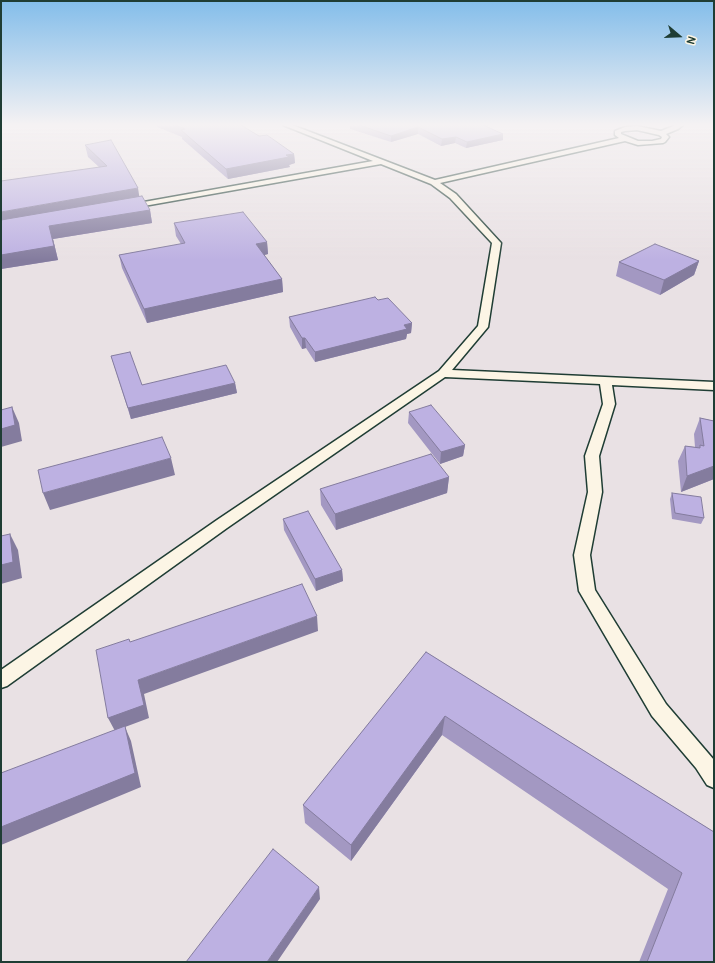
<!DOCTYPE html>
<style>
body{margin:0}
#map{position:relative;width:715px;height:963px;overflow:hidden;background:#e9e1e4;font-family:Pangolin,sans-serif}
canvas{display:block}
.frame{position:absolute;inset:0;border:2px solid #1f3d34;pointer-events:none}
.north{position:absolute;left:659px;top:16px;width:40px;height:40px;-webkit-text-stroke:3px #fcf5e5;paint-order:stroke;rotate:109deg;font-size:11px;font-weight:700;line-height:16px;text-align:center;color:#1f3d34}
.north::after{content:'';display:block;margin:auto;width:14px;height:18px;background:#1f3d34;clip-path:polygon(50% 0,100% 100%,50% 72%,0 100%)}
</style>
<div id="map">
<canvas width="715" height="963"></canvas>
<div class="frame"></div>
<div class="north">N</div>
</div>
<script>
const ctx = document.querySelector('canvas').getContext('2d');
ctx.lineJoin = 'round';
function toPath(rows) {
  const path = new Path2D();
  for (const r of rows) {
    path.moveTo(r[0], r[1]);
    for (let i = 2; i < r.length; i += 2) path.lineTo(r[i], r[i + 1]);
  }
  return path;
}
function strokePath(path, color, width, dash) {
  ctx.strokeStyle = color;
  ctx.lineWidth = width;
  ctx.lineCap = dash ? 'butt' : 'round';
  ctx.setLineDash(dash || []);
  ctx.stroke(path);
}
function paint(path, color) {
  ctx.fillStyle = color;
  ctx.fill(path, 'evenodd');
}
const lane = toPath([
 [283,125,292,125,435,180,619,138,615,135,615,131,625,127,637,126,661,131,676,125,683,125,678,129,666,134,669,137,665,142,663,143,638,145,625,141,440,183,456,194,501,243,488,327,452,370,714,382,714,390,612,385,615,404,599,456,602,492,590,555,595,590,666,704,714,760,714,788,707,785,696,768,652,716,579,591,574,555,588,492,585,456,603,404,600,384,445,377,227,528,7,686,1,688,1,670,217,520,439,371,478,326,492,243,450,198,431,184,381,164,127,209,123,207,127,205,373,161,283,125],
 [637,130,659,135,662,137,661,139,652,141,638,141,621,134,621,132,625,131,637,130]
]);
const wall = toPath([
 [157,125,241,125,259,136,294,154,295,163,289,165,290,167,228,179,182,139,182,137,157,127],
 [350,125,490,125,486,126,503,134,503,140,466,148,455,143,441,146,418,134,391,142,350,129],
 [85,145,139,196,150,210,152,223,53,239,58,260,1,269,99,167,88,157],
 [174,223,267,242,268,254,264,255,282,279,283,292,147,323,122,268,119,255,181,244,176,236],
 [699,261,694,275,660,295,616,276,619,262],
 [378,300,412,323,411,333,407,334,406,339,315,362,306,348,302,349,290,327,289,317],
 [111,356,142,385,235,383,237,393,131,419],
 [409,412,465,445,463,456,440,464,408,423],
 [700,418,714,421,714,479,681,492,678,461,685,446,695,447,694,434],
 [449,477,447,493,336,530,321,505,320,489],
 [672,493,704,518,701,524,672,519,670,499],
 [283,519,342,570,343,581,316,591,284,530],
 [426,652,714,832,714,962,639,962,668,889,442,735,351,861,305,823,303,805]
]);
const shadedWall = toPath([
 [418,127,418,134,391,142,391,136],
 [503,134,503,140,466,148,467,142],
 [456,137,455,143,441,146,442,139],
 [294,154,295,163,289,165,290,167,228,179,226,169],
 [138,188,140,201,1,225,1,212],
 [150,210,152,223,53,239,58,260,1,269,1,255,49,226],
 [267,242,268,254,257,257,256,244],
 [699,261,694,275,660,295,664,280],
 [282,279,283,292,147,323,144,309],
 [412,323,411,333,407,334,406,339,315,362,315,352],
 [302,338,305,338,306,348,302,349],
 [235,383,237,393,131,419,128,408],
 [12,407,19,423,22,441,1,447,1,429],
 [465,445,463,456,440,464,441,452],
 [171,458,175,475,50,510,43,493],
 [714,466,714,479,681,492,687,476],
 [449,477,447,493,336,530,335,514],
 [10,534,18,550,22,578,1,584,1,565],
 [342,570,343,581,316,591,315,579],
 [317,616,318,631,144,694,149,718,125,727,131,741,141,787,1,845,1,827,115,731,108,718,138,680],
 [445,716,442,735,351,861,351,845],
 [319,887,320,899,277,962,267,962]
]);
const building = toPath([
 [174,125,241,125,259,136,267,135,294,154,286,155,289,157,226,169,181,130,185,129,174,125],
 [359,125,483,125,503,134,467,142,456,137,442,139,418,127,391,136,359,125],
 [111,140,138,188,1,212,1,181,107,166,85,145,111,140],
 [142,196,150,210,49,226,54,246,1,255,1,220,142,196],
 [243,212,267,242,256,244,282,279,144,309,119,255,185,243,174,223,243,212],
 [655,244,699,261,664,280,619,262,655,244],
 [375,297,378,300,388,298,412,323,404,325,407,329,315,352,305,338,302,338,289,317,375,297],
 [130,352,142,385,226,365,235,383,128,408,111,356,130,352],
 [431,405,465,445,441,452,409,412,431,405],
 [12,407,15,425,1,429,1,410,12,407],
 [700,418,714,421,714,466,687,476,685,446,700,448,700,445,704,446,700,418],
 [162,437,171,458,43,493,38,470,162,437],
 [431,454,449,477,335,514,320,489,431,454],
 [672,493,701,497,704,518,675,513,672,493],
 [308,511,342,570,315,579,283,519,308,511],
 [10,534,13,562,1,565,1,536,10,534],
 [302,584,317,616,138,680,144,705,108,718,96,650,129,639,130,642,302,584],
 [426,652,714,832,714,962,647,962,682,873,445,716,351,845,303,805,426,652],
 [125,726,135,773,1,827,1,773,125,726],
 [273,849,319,887,267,962,186,962,273,849]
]);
strokePath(lane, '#1f3d34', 3);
paint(lane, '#fcf5e5');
paint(wall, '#a398c2');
paint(shadedWall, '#847c9e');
paint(building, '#bdb1e2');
strokePath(building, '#847c9e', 1);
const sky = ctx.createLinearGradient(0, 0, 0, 260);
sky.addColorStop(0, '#83bdea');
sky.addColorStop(0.48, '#f5f2f3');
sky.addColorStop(1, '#f5f2f300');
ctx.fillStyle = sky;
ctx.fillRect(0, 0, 715, 260);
</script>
